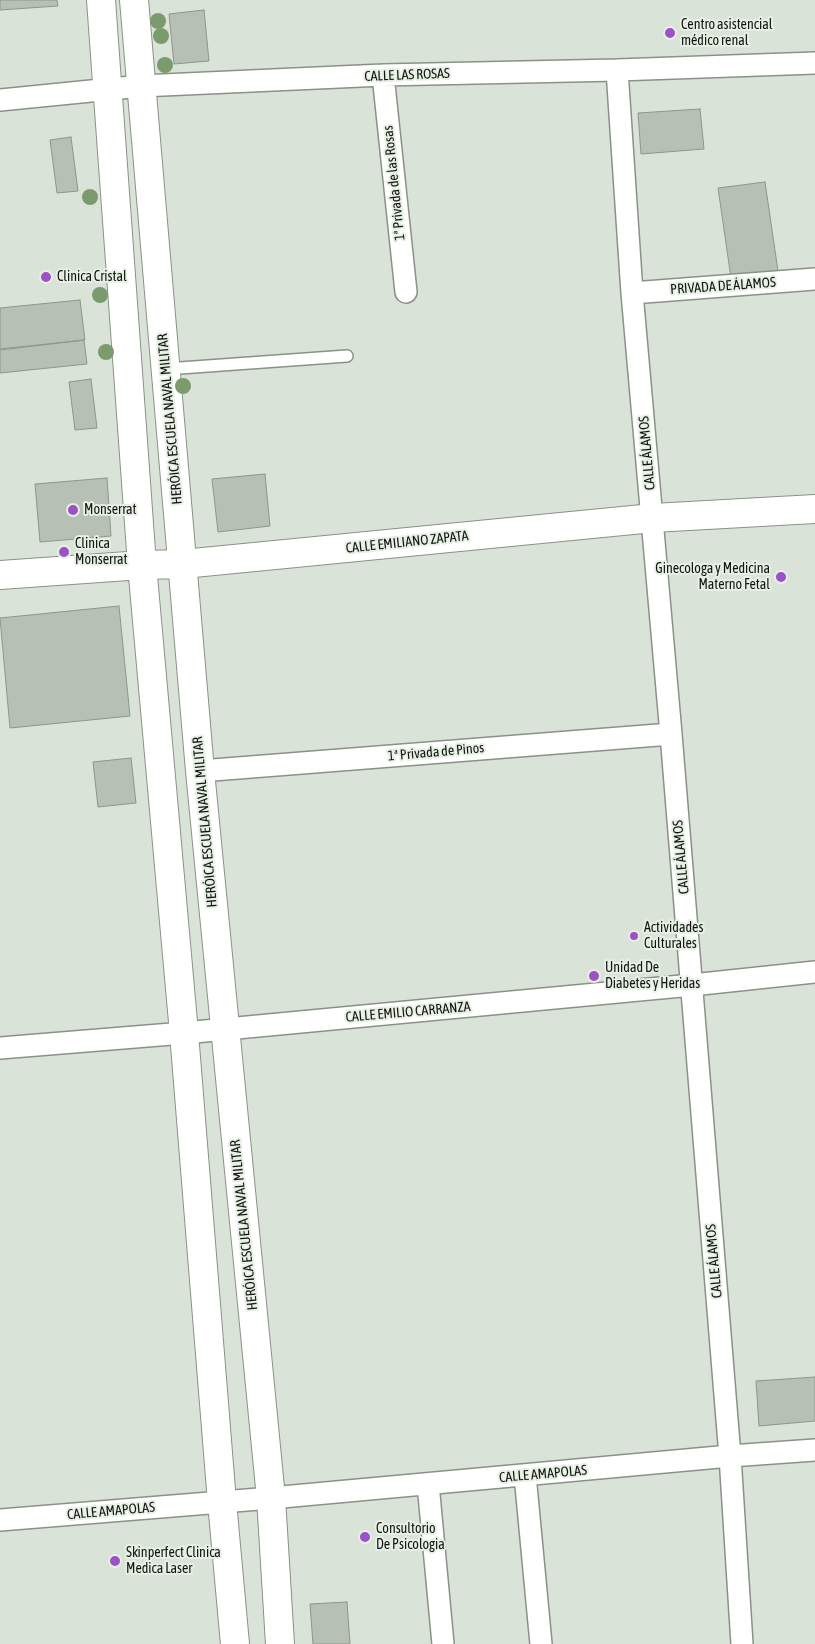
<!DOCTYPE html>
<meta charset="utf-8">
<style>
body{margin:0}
canvas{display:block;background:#dae3d7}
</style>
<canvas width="815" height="1644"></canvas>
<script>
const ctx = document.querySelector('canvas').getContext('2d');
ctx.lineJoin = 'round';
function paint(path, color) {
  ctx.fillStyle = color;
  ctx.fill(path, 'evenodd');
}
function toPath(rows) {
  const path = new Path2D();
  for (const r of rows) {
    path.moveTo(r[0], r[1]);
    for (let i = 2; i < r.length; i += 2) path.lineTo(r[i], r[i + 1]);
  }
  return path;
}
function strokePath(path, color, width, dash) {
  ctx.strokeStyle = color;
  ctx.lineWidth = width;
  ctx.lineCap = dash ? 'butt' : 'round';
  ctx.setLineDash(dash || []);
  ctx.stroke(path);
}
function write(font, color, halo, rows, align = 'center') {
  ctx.font = font + ' "Asap Condensed",sans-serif';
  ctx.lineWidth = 4;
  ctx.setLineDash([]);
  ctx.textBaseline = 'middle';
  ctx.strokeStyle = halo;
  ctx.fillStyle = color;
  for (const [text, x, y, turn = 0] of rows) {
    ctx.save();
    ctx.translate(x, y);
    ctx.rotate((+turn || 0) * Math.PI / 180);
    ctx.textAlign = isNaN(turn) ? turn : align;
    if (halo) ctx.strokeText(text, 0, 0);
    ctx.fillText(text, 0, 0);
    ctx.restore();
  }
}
const building = toPath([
 [0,0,57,0,58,6,0,10,0,0],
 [204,10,209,61,174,64,169,14,204,10],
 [700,109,704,149,641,154,638,113,700,109],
 [71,137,78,191,57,193,50,140,71,137],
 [765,182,778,271,731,278,718,188,765,182],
 [80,300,85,340,0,349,0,308,80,300],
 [84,340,87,364,0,373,0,350,84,340],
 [91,379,97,428,75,430,69,382,91,379],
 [265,474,270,526,218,532,212,479,265,474],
 [107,478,111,536,40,542,35,484,107,478],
 [119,606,130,716,10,728,0,618,119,606],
 [131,758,136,803,98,807,93,762,131,758],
 [815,1377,815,1421,759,1426,756,1381,815,1377],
 [347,1602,350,1644,313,1644,310,1604,347,1602]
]);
const lane = toPath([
 [166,369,347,356]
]);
const street = toPath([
 [617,70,632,293,671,734,730,1456,742,1644],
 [383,75,406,292],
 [0,100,141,86,383,75,617,70,815,63],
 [632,293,815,279],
 [200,771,671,734],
 [0,1048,184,1033,692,985,815,972],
 [525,1475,541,1644],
 [428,1484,443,1644],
 [0,1520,271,1498,730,1456,815,1450]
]);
const secondary = toPath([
 [101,0,142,565,184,1033,222,1502,235,1644],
 [134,0,200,771,271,1498,280,1644],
 [0,575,142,565,183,564,653,518,815,509]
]);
const trees = [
 [158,21],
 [161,36],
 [165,65],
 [90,197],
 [100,295],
 [106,352],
 [183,386]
];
const markers = [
 [670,33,6,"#9c52c4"],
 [46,277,6,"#9c52c4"],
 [73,510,6,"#9c52c4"],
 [64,552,6,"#9c52c4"],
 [781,577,6,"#9c52c4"],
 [634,936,5,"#9c52c4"],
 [594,976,6,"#9c52c4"],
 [365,1537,6,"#9c52c4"],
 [115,1561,6,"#9c52c4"]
];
const poiNames = [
 ["Centro asistencial",681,25],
 ["médico renal",681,41],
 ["Clinica Cristal",57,277],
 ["Monserrat",84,510],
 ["Clinica",75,544],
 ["Monserrat",75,560],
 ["Ginecologa y Medicina",770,569,"right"],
 ["Materno Fetal",770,585,"right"],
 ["Actividades",644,928],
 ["Culturales",644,944],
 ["Unidad De",605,968],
 ["Diabetes y Heridas",605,984],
 ["Consultorio",376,1529],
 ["De Psicologia",376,1545],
 ["Skinperfect Clinica",126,1553],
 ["Medica Laser",126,1569]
];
const streetNames = [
 ["CALLE LAS ROSAS",407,75,-2],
 ["1ª Privada de las Rosas",394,183,-96],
 ["PRIVADA DE ÁLAMOS",723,286,-4],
 ["HERÓICA ESCUELA NAVAL MILITAR",170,419,-95],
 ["CALLE ÁLAMOS",647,453,-95],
 ["CALLE EMILIANO ZAPATA",407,542,-6],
 ["1ª Privada de Pinos",436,752,-5],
 ["HERÓICA ESCUELA NAVAL MILITAR",205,822,-95],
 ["CALLE ÁLAMOS",681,857,-95],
 ["CALLE EMILIO CARRANZA",408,1012,-5],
 ["HERÓICA ESCUELA NAVAL MILITAR",244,1225,-96],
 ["CALLE ÁLAMOS",714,1261,-95],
 ["CALLE AMAPOLAS",543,1474,-5],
 ["CALLE AMAPOLAS",111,1511,-5]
];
paint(building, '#b7c0b5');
strokePath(building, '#8e968b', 1);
strokePath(lane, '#8a9287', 14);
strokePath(street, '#8a9287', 24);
strokePath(secondary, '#8a9287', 30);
strokePath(lane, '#fff', 11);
strokePath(street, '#fff', 21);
strokePath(secondary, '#fff', 28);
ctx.fillStyle = '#7b9b6e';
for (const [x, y] of trees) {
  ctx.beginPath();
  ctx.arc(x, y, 8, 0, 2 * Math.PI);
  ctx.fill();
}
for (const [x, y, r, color] of markers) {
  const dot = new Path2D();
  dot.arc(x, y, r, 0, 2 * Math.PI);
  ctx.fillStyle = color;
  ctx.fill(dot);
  strokePath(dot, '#e7f0e4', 2);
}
write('14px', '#121511', '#e7f0e4', poiNames, 'left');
write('14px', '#121511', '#e7f0e4', streetNames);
</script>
